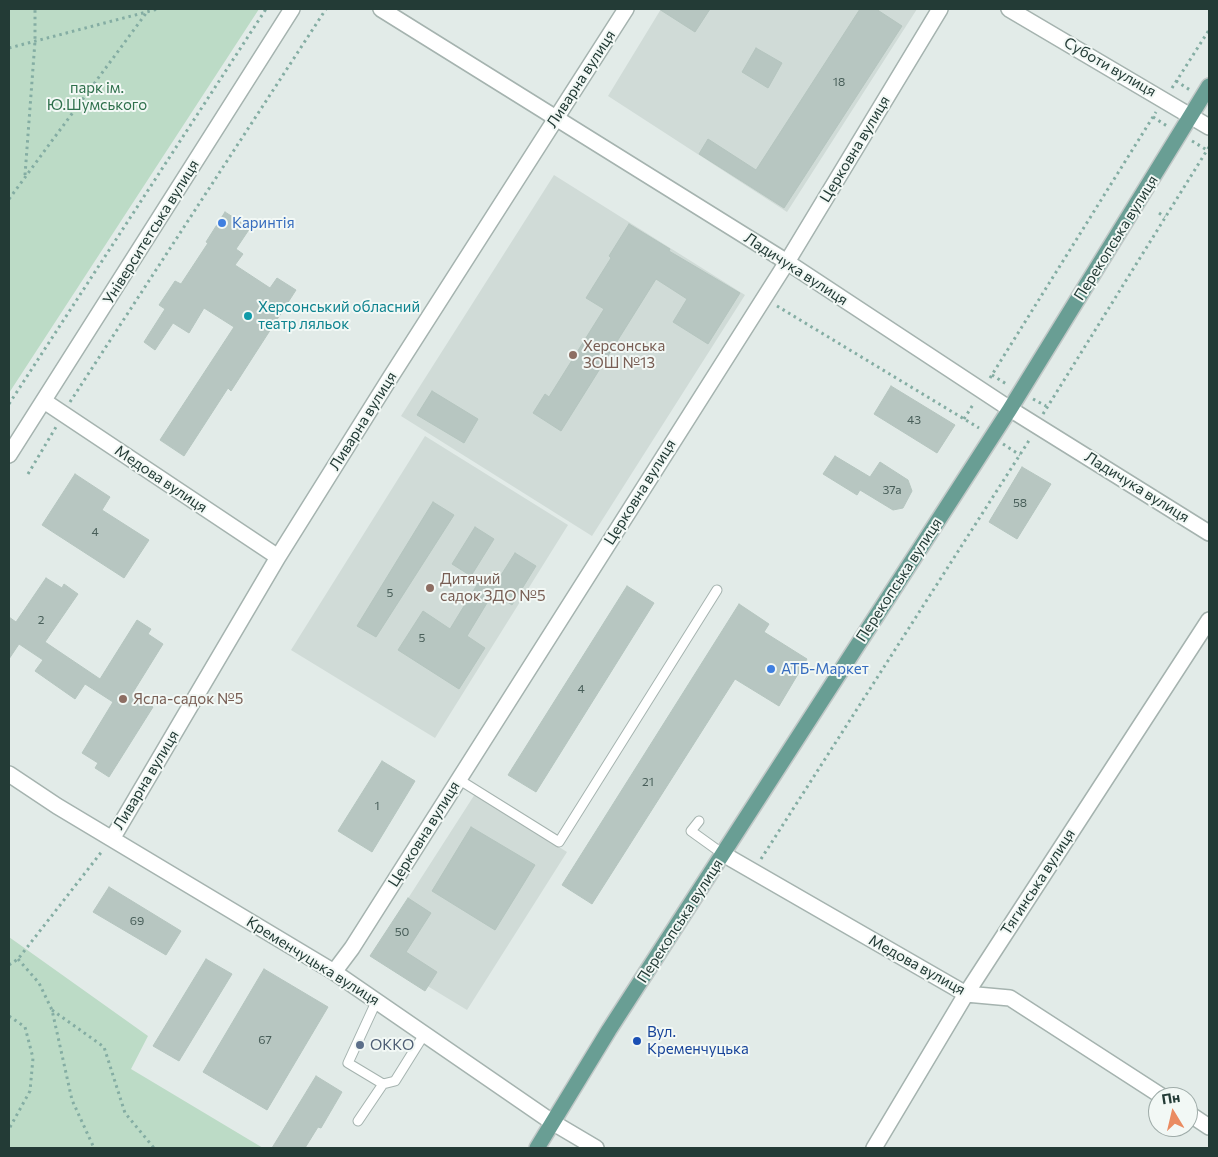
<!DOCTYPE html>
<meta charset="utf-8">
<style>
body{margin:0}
#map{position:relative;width:1218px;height:1157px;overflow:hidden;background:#e2ebe8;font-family:Commissioner,sans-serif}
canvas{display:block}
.frame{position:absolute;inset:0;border:10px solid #233b36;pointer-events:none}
.north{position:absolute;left:1148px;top:1087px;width:50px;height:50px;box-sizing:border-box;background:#f2f8f5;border:1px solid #9faca9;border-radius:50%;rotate:351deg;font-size:14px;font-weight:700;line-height:20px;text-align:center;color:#233b36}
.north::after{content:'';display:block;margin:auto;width:18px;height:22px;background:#ea8b61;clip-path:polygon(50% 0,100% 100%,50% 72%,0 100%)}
</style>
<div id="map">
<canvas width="1218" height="1157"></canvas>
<div class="frame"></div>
<div class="north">Пн</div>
</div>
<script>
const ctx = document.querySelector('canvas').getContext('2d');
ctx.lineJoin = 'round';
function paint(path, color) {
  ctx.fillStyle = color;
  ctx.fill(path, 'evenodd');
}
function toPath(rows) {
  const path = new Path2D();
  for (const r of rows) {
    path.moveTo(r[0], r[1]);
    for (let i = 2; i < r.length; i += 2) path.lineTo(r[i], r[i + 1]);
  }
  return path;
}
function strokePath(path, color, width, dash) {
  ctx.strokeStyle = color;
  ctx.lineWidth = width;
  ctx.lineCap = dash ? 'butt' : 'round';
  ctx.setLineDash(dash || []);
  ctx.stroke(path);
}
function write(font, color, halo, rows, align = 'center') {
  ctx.font = font + ' Commissioner,sans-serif';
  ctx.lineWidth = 4;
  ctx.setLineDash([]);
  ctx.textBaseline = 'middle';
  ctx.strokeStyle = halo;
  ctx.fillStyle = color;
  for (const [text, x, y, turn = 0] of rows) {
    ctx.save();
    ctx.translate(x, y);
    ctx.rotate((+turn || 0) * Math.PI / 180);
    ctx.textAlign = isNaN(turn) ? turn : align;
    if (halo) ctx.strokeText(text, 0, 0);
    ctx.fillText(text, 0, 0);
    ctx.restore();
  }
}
const built = toPath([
 [661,9,917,9,787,212,608,96],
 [554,175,745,295,592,536,401,416],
 [425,436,568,525,435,738,291,650],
 [475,794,567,852,467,1010,373,953]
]);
const green = toPath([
 [9,9,259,9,9,393],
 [9,937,148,1036,131,1069,263,1148,9,1148]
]);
const building = toPath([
 [659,9,710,9,695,32,659,9],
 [860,9,876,9,902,26,784,208,699,154,708,139,756,170,860,9],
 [756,48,782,63,768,88,742,72,756,48],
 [225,212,250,228,236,249,243,254,235,265,270,288,277,278,296,290,231,391,228,388,184,456,160,440,234,327,204,308,189,333,173,323,155,350,144,342,165,309,159,305,175,281,181,284,208,243,206,242,225,212],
 [629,224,670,249,669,251,740,293,708,344,673,322,687,299,656,279,561,431,533,413,545,394,549,397,604,309,586,298,611,258,609,256,629,224],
 [891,386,955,425,937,453,874,414,891,386],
 [432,391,478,419,464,443,417,415,432,391],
 [835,456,870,477,880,462,908,480,912,491,903,508,893,510,860,490,857,495,823,474,835,456],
 [1022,467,1051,484,1017,539,989,522,1022,467],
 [75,474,110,497,102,510,149,540,124,578,42,525,75,474],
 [433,502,454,515,376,637,357,626,433,502],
 [475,527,494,539,471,576,452,564,475,527],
 [515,553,536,566,512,605,493,593,467,636,485,648,459,689,398,650,423,611,450,629,483,575,496,583,515,553],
 [46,578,62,588,64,584,78,594,45,642,100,679,137,620,151,629,148,634,163,644,132,694,153,707,109,777,95,768,98,763,82,753,113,702,85,684,75,699,35,671,43,660,19,644,9,659,9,617,16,622,46,578],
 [627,586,654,603,536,792,508,775,627,586],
 [739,604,769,624,764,632,807,659,779,706,735,679,592,904,562,885,739,604],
 [382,761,415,781,372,852,338,831,382,761],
 [471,827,535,865,495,930,432,891,471,827],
 [109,887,181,931,166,955,93,912,109,887],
 [408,898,431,913,406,952,437,972,425,991,370,956,408,898],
 [206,959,232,974,179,1061,153,1046,206,959],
 [264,969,328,1007,267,1110,203,1072,264,969],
 [316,1076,342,1092,321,1128,318,1127,305,1148,272,1148,316,1076]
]);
const path = toPath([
 [9,48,158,9],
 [1176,81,1190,90],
 [1172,88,1209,30],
 [1153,117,1167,126],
 [1192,141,1207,150],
 [25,175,35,41,35,9],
 [9,199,147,12],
 [1159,213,1165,217],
 [777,306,979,428],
 [992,375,1008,385],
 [990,378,1156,112],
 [1033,399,1046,406],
 [70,402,326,9],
 [9,404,266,9],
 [1043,414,1209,147],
 [964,419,974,403],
 [1003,444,1020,455],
 [28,474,56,427],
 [761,859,1030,439],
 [18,959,39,983,52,1010,72,1100,94,1148],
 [9,965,18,959,103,850],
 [52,1010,104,1047,125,1113,154,1148],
 [9,1016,25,1027,33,1058,30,1091,9,1129]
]);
const service = toPath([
 [458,779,559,842,717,590],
 [699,821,691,831,723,854],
 [377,1000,348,1063,383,1084],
 [358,1121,383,1084,395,1081,425,1033]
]);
const minor = toPath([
 [1009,9,1209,127],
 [44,401,278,557],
 [1010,409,1209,533],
 [9,455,292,9],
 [9,774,57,806,334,972,552,1122,596,1148],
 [112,839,278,557,390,378,626,9],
 [723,854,966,994,1010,998,1163,1097],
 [334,972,352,948,787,262,940,9],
 [1188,1113,1209,1127],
 [874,1148,966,994,1209,620]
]);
const tertiary = toPath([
 [381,9,787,262,1010,409]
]);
const primary = toPath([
 [537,1148,609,1030,1010,409,1209,86]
]);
const markers = [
 [222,223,5,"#3f7fe0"],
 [248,316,5,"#0f9aa8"],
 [573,355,5,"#8d6e63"],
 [430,588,5,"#8d6e63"],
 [771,669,5,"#3f7fe0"],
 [123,699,5,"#8d6e63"],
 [637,1041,5,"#1a4fb4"],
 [360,1045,5,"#5c6f8a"]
];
const numberNames = [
 ["18",839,82],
 ["43",914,420],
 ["37а",892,490],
 ["58",1020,503],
 ["4",95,532],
 ["5",390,593],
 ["2",41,620],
 ["5",422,638],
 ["4",581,689],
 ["21",648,782],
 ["1",377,806],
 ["69",137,921],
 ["50",402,932],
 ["67",265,1040]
];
const streetNames = [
 ["Суботи вулиця",1110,67,30],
 ["Ливарна вулиця",581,79,-57],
 ["Церковна вулиця",855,149,-59],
 ["Університетська вулиця",151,232,-58],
 ["Перекопська вулиця",1116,238,-58],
 ["Ладичука вулиця",796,269,33],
 ["Ливарна вулиця",363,421,-58],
 ["Медова вулиця",161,479,34],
 ["Ладичука вулиця",1137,487,32],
 ["Церковна вулиця",640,492,-58],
 ["Перекопська вулиця",899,580,-57],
 ["Ливарна вулиця",146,780,-59],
 ["Церковна вулиця",424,834,-58],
 ["Тягинська вулиця",1038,882,-57],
 ["Перекопська вулиця",680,921,-57],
 ["Кременчуцька вулиця",313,961,32],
 ["Медова вулиця",917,965,29]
];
const parkNames = [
 ["парк ім.",97,88],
 ["Ю.Шумського",97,105]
];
const shopNames = [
 ["Каринтія",232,223],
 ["АТБ-Маркет",781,669]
];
const cultureNames = [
 ["Херсонський обласний",258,307],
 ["театр ляльок",258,324]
];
const educationNames = [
 ["Херсонська",583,346],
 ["ЗОШ №13",583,363],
 ["Дитячий",440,579],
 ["садок ЗДО №5",440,596],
 ["Ясла-садок №5",133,699]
];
const transitNames = [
 ["Вул.",647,1032],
 ["Кременчуцька",647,1049]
];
const serviceNames = [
 ["ОККО",370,1045]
];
paint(built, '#d0dbd7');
paint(green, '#bcdbc6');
paint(building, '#b7c6c1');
strokePath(building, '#b5c5bf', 1);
strokePath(service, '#a5b3af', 11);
strokePath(minor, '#a5b3af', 18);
strokePath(tertiary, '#a5b3af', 18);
strokePath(primary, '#c1c8c7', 18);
strokePath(path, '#84ada3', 3, [2.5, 4]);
strokePath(service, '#fff', 9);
strokePath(minor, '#fff', 15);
strokePath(tertiary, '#fff', 15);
strokePath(primary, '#699e94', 15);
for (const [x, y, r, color] of markers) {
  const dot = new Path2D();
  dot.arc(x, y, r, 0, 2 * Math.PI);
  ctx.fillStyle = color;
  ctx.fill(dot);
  strokePath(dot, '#f2f8f5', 2);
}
write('12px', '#485e59', null, numberNames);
write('15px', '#233b36', '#f2f8f5', streetNames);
write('15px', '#2f704c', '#f2f8f5', parkNames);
write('15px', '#366cbe', '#f2f8f5', shopNames, 'left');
write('15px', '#0d838f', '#f2f8f5', cultureNames, 'left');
write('15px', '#785e54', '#f2f8f5', educationNames, 'left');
write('15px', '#164399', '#f2f8f5', transitNames, 'left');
write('15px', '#4e5e75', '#f2f8f5', serviceNames, 'left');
</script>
